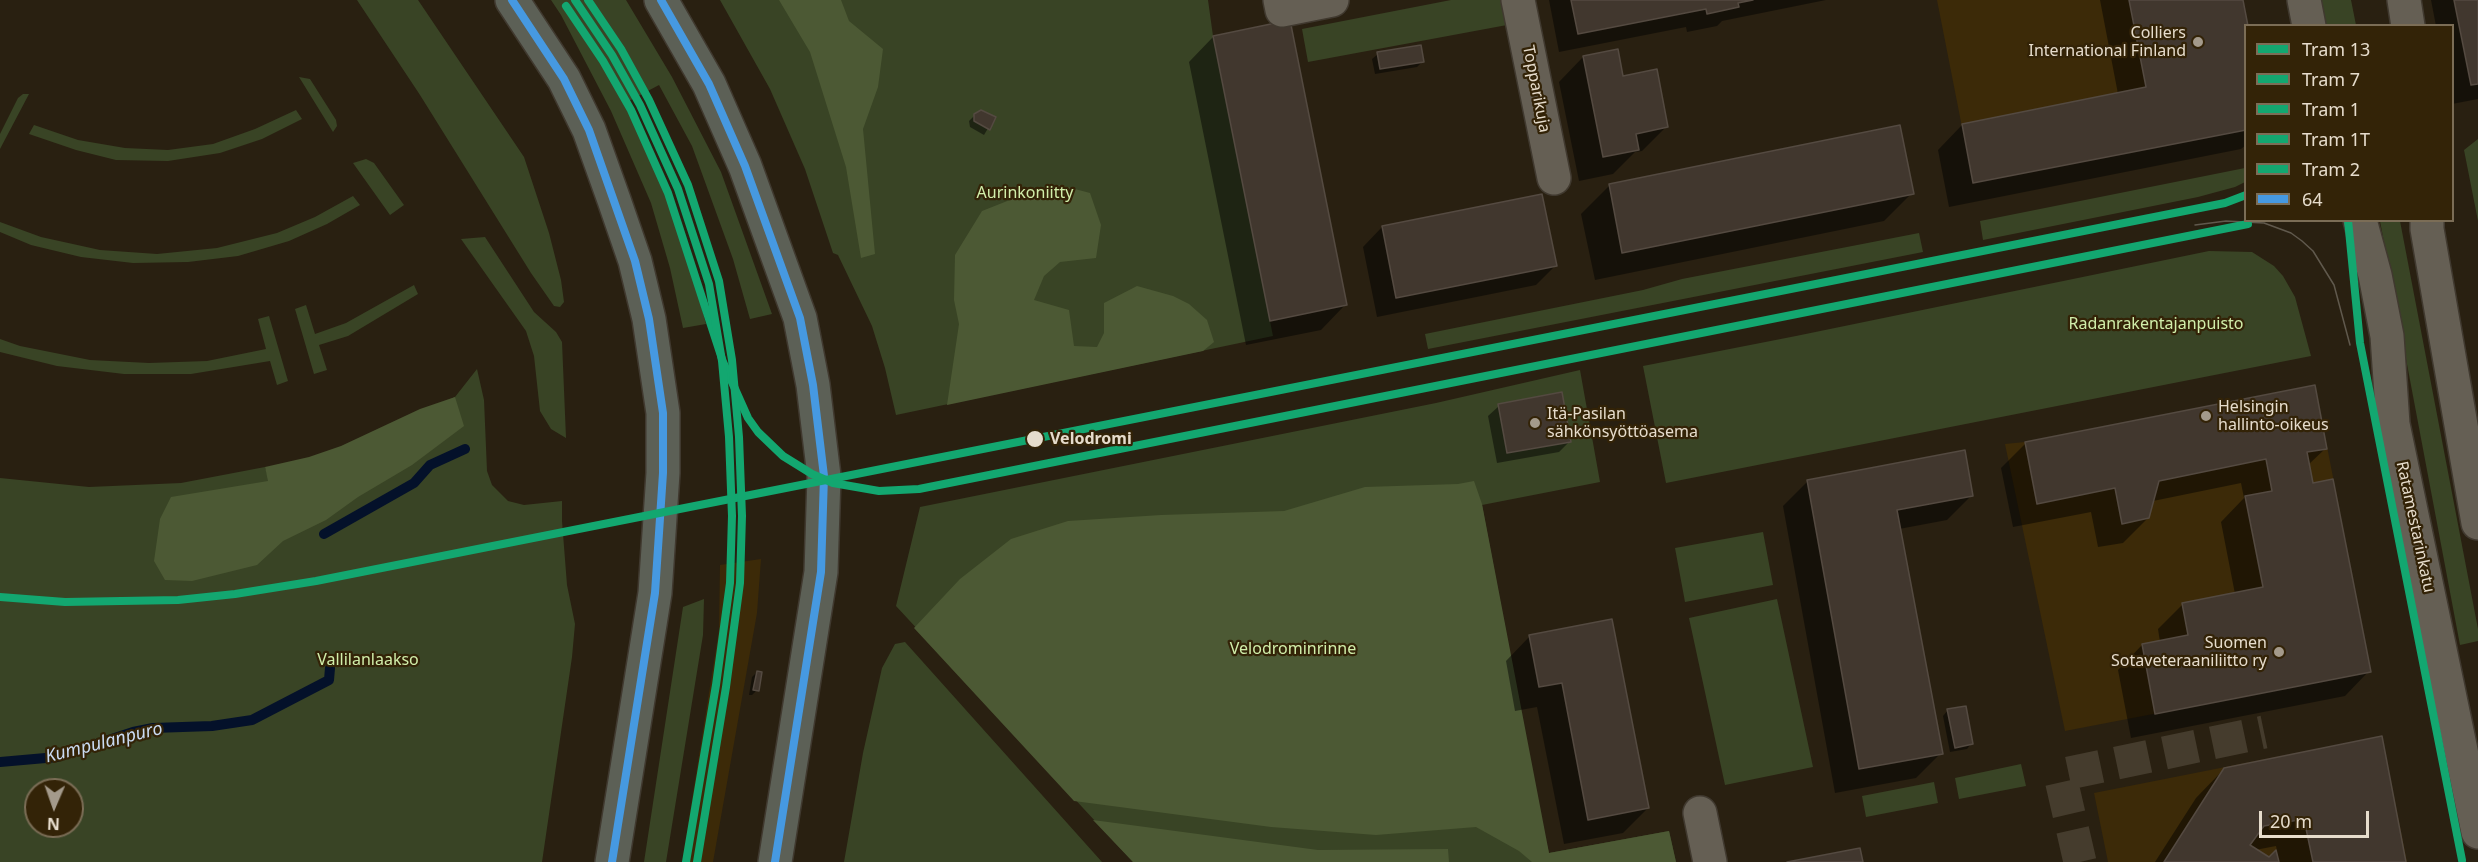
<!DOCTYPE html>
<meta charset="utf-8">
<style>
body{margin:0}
#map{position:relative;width:2478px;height:862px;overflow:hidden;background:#292011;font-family:"Noto Sans",sans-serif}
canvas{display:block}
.legend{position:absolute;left:2244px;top:24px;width:210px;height:198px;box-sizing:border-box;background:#332307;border:2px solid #7b6d56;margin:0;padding:8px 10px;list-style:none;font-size:18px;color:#e6dccc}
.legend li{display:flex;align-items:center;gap:12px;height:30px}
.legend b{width:30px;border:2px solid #7b6d56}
.north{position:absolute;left:24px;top:778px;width:60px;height:60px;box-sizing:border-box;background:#332307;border:2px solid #7b6d56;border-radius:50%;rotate:182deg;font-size:16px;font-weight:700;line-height:24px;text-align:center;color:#e6dccc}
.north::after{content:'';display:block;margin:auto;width:21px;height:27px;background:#a49a8b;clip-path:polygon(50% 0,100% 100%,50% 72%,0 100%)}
.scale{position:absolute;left:2259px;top:811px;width:110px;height:27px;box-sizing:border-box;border:3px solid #e6dccc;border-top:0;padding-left:8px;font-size:18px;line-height:21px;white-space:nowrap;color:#e6dccc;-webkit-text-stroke:4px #332307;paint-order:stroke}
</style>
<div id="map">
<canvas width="2478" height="862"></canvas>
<ul class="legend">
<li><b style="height:8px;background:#13a770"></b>Tram 13</li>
<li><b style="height:8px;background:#13a770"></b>Tram 7</li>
<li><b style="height:8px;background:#13a770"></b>Tram 1</li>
<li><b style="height:8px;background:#13a770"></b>Tram 1T</li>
<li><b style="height:8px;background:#13a770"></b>Tram 2</li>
<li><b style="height:8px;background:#4699e1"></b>64</li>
</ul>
<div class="north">N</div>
<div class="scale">20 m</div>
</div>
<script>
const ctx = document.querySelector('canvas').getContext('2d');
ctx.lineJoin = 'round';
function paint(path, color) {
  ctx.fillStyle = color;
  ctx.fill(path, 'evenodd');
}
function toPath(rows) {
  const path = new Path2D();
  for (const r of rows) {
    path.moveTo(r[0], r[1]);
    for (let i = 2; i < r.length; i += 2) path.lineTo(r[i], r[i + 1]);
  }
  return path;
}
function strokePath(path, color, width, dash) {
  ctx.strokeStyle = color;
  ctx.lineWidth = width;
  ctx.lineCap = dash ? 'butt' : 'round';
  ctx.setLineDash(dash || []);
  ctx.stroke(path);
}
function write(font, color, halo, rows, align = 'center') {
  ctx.font = font + ' "Noto Sans",sans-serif';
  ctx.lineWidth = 4.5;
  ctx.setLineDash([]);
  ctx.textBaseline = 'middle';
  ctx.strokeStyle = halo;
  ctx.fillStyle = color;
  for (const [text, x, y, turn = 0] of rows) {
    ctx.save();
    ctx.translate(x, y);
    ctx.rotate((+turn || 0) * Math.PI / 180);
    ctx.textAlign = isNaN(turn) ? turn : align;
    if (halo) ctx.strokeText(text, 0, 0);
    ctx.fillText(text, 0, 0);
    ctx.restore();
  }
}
const built = toPath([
 [1937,0,2243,0,2246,26,2245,130,1973,183],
 [2315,385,2371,672,2065,731,2005,444,2025,442],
 [761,559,757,613,713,862,682,862,719,630,720,565],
 [2382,736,2407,862,2108,862,2094,793]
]);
const green = toPath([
 [357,0,418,0,524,157,549,233,561,280,564,302,560,307,554,306,531,273,420,95],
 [551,0,626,0,672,77,721,172,772,314,750,319,733,259,692,146,659,85,629,101,675,206,706,324,683,328,670,268,651,203,611,111,561,15],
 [720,0,1208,0,1213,36,1273,336,896,415,885,368,872,326,838,255,833,253,805,169,770,89],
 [1451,0,1502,0,1507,25,1308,62,1302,29],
 [2317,0,2351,0,2356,25,2322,25],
 [299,77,310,79,336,120,337,126,333,132],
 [23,94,29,94,0,149,0,134,18,98],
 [296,110,302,119,262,139,220,153,168,161,116,160,76,150,29,134,34,125,78,140,125,148,168,150,213,144,255,129],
 [2478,139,2478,221,2464,150],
 [366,159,374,163,404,205,390,215,353,163],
 [2245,168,2245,182,2235,187,2198,197,1983,240,1980,221],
 [353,196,360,205,327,224,289,241,238,256,188,262,133,263,81,257,31,245,0,232,0,222,41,237,100,250,157,254,217,248,277,233,315,217],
 [2380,221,2400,221,2478,629,2478,641,2460,645],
 [1919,233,1923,252,1428,349,1425,334,1643,290,1682,279],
 [485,237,534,312,556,332,562,342,566,438,551,429,540,411,534,356,526,331,461,239],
 [2209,251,2252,252,2274,266,2283,276,2295,297,2311,356,1666,483,1643,366,1796,336],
 [414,285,418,294,348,336,319,345,327,370,314,374,295,309,306,305,315,334,346,323],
 [269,316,288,381,277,385,270,361,191,374,124,374,57,366,0,352,0,339,20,346,90,360,149,363,207,361,266,349,258,319],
 [477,369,484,400,487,471,492,485,508,501,524,505,562,501,562,521,567,585,575,624,572,657,542,862,0,862,0,478,89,487,181,483,265,467,268,477,281,475,455,397],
 [36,790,72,790,72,826,36,826],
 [1580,370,1600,482,1482,505,1543,828,1549,853,1669,831,1676,862,1133,862,896,606,920,507,1436,403],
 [1763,532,1773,585,1685,602,1675,548],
 [704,599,703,635,666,862,644,862,683,607],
 [1777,599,1813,767,1725,785,1689,618],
 [905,642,1102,862,844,862,863,753,882,668,895,644],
 [2021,764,2026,786,1959,799,1955,778],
 [1934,782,1938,803,1866,817,1862,796]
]);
const forest = toPath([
 [779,0,841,0,849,21,883,49,878,87,863,129,875,254,861,258,846,167,810,52],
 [1060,185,1090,193,1101,225,1096,258,1060,262,1044,276,1034,300,1069,310,1074,346,1097,347,1104,333,1104,303,1137,286,1173,296,1189,304,1207,320,1214,342,1203,351,947,405,959,324,954,300,955,255,982,211,1030,192],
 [455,397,464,426,412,465,358,497,326,520,283,541,257,565,192,581,165,580,154,561,160,519,171,497,268,481,265,467,309,457,341,446,420,409],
 [1474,481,1482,504,1549,853,1669,831,1676,862,1532,862,1519,851,1476,827,1376,835,1271,827,1074,801,914,628,960,579,1011,539,1068,521,1161,515,1284,511,1365,487,1458,484],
 [1093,820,1318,850,1448,849,1449,862,1133,862]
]);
const shadow = toPath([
 [1549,0,1826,0,1722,21,1717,26,1687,32,1686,27,1559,52],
 [2100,0,2241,0,2246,26,2246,145,2241,149,1949,207,1938,150,1962,125,2118,94],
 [2431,0,2478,0,2478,99,2452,104,2452,26,2436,26],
 [1213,37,1345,305,1321,330,1246,345,1189,62],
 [1378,54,1423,61,1417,67,1375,74,1372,59],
 [1583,57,1622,77,1667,126,1642,151,1635,152,1613,174,1579,181,1559,82],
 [975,115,994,118,984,135,970,127,969,121],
 [1609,186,1912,193,1884,221,1595,280,1581,214],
 [1382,227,1555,266,1536,285,1377,317,1363,247],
 [1499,406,1570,441,1559,452,1497,463,1488,416],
 [2026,443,2326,448,2308,465,2312,485,2369,671,2345,696,2131,738,2118,670,2142,645,2160,642,2158,629,2183,604,2235,594,2221,522,2244,498,2241,483,2153,501,2148,518,2123,543,2098,547,2091,512,2013,527,2001,468],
 [1808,481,1972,495,1947,520,1899,529,1941,753,1916,778,1835,793,1783,506],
 [1530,636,1648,808,1623,833,1564,844,1537,707,1515,711,1506,661],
 [757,672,757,690,752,695,749,695,752,677],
 [1948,710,1972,743,1967,749,1950,752,1943,716],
 [2224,769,2406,862,2155,862,2196,798],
 [2276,846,2277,851,2269,859,2255,850]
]);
const stream = toPath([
 [324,534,414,483,430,465,465,449],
 [0,762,57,757,133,732,153,728,212,726,252,720,329,680,330,668]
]);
const building = toPath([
 [1571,0,1753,0,1738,3,1739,7,1707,14,1706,9,1578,34,1571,0],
 [2129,0,2243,0,2248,26,2246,26,2246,130,1973,183,1962,124,2146,87,2129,0],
 [2454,0,2478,0,2478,84,2471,85,2454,0],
 [1290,20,1347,305,1270,321,1213,36,1290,20],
 [1421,45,1424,62,1380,69,1377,52,1421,45],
 [1618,49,1623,76,1657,69,1668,127,1636,134,1639,150,1603,157,1583,56,1618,49],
 [981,110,996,117,990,130,974,121,974,114,981,110],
 [1900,125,1914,194,1622,253,1609,184,1900,125],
 [1542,194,1557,266,1396,298,1382,226,1542,194],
 [2315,385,2327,449,2307,452,2313,483,2333,479,2371,672,2155,714,2142,644,2188,635,2182,603,2263,587,2245,496,2272,491,2266,459,2159,481,2149,518,2122,524,2115,488,2037,504,2025,442,2315,385],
 [1562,392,1571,442,1507,453,1498,404,1562,392],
 [1965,450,1973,496,1897,510,1943,754,1859,769,1807,480,1965,450],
 [1612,619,1649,808,1588,820,1562,683,1539,687,1529,635,1612,619],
 [757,671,762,672,759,691,753,690,757,671],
 [1966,706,1973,744,1955,748,1947,709,1966,706],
 [2382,736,2406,862,2313,862,2304,819,2264,826,2250,845,2269,857,2276,850,2279,862,2164,862,2224,768,2382,736],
 [1860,848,1863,862,1787,862,1860,848]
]);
const minorTunnel = toPath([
 [2080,862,2060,775,2264,732]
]);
const pedestrian = toPath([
 [1518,0,1554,178]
]);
const minor = toPath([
 [1280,0,1282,10,1332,0],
 [1700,813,1710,862]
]);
const tertiary = toPath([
 [2304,0,2309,26],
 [2404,0,2408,26],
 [2360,220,2375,275,2387,336,2393,424,2478,832],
 [2427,220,2427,229,2478,523]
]);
const primary = toPath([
 [512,0,564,79,589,130,614,200,635,261,649,319,663,413,663,473,655,593,612,862],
 [661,0,709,84,745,166,800,318,813,385,824,476,821,572,775,862]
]);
const tram = toPath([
 [2195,225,2226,221,2264,223,2291,233,2302,241,2313,251,2334,285,2350,345]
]);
const bus1 = toPath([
 [512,0,564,79,589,130,635,261,649,319,663,413,663,473,655,593,612,862],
 [661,0,709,84,745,166,800,318,813,385,824,476,821,572,775,862]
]);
const tram1 = toPath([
 [0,597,65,602,178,600,235,594,316,581,2225,203,2246,195]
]);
const tram2 = toPath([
 [566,6,603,61,631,110,668,193,723,362,748,418,758,432,783,456,812,474,833,483,879,491,919,489,2248,224]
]);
const tram3 = toPath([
 [575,0,612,55,640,105,678,189,709,284,722,361,729,437,732,516,730,583,716,685,686,862]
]);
const tram4 = toPath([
 [588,0,621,49,649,100,688,185,719,281,732,360,739,437,742,516,740,583,726,687,697,862]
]);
const tram5 = toPath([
 [2348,220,2360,343,2462,860]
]);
const markers = [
 [2198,42,6,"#a49a8b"],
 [2206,416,6,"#a49a8b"],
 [1535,423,6,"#a49a8b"],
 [1035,439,9,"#e6dccc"],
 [2279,652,6,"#a49a8b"]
];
const poiNames = [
 ["Colliers",2186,33],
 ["International Finland",2186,51],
 ["Helsingin",2218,407,"left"],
 ["hallinto-oikeus",2218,425,"left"],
 ["Itä-Pasilan",1547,414,"left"],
 ["sähkönsyöttöasema",1547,432,"left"],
 ["Suomen",2267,643],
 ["Sotaveteraaniliitto ry",2267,661]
];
const streetNames = [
 ["Topparikuja",1536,89,79],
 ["Ratamestarinkatu",2415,527,78]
];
const parkNames = [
 ["Aurinkoniitty",1025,193],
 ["Radanrakentajanpuisto",2156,324],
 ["Velodrominrinne",1293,649],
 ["Vallilanlaakso",368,660]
];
const stopNames = [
 ["Velodromi",1050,439]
];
const waterNames = [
 ["Kumpulanpuro",104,743,-14]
];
paint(built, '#3c2a08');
paint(green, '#394425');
paint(forest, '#4c5934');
paint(shadow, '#0007');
strokePath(stream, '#04112a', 10);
paint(building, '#41372e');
strokePath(building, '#544a41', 1.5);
strokePath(minorTunnel, '#453c2d', 33, [33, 16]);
strokePath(pedestrian, '#40392f', 36);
strokePath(minor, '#40392f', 36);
strokePath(tertiary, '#40392f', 36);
strokePath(primary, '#40392f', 36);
strokePath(pedestrian, '#655f54', 33);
strokePath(minor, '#655f54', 33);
strokePath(tertiary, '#655f54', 33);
strokePath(primary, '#5c6056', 33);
strokePath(tram, '#60594d', 1.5);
strokePath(bus1, '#4699e1', 8);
strokePath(tram1, '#13a770', 8);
strokePath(tram2, '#13a770', 8);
strokePath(tram3, '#13a770', 8);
strokePath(tram4, '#13a770', 8);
strokePath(tram5, '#13a770', 8);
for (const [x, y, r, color] of markers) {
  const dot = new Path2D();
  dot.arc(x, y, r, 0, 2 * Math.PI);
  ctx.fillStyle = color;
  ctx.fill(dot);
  strokePath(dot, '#332307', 2);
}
write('16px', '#e6dccc', '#332307', poiNames, 'right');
write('16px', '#e6dccc', '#332307', streetNames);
write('16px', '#d1eeaa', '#332307', parkNames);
write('bold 16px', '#e6dccc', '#332307', stopNames, 'left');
write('italic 18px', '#cadbf3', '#332307', waterNames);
</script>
